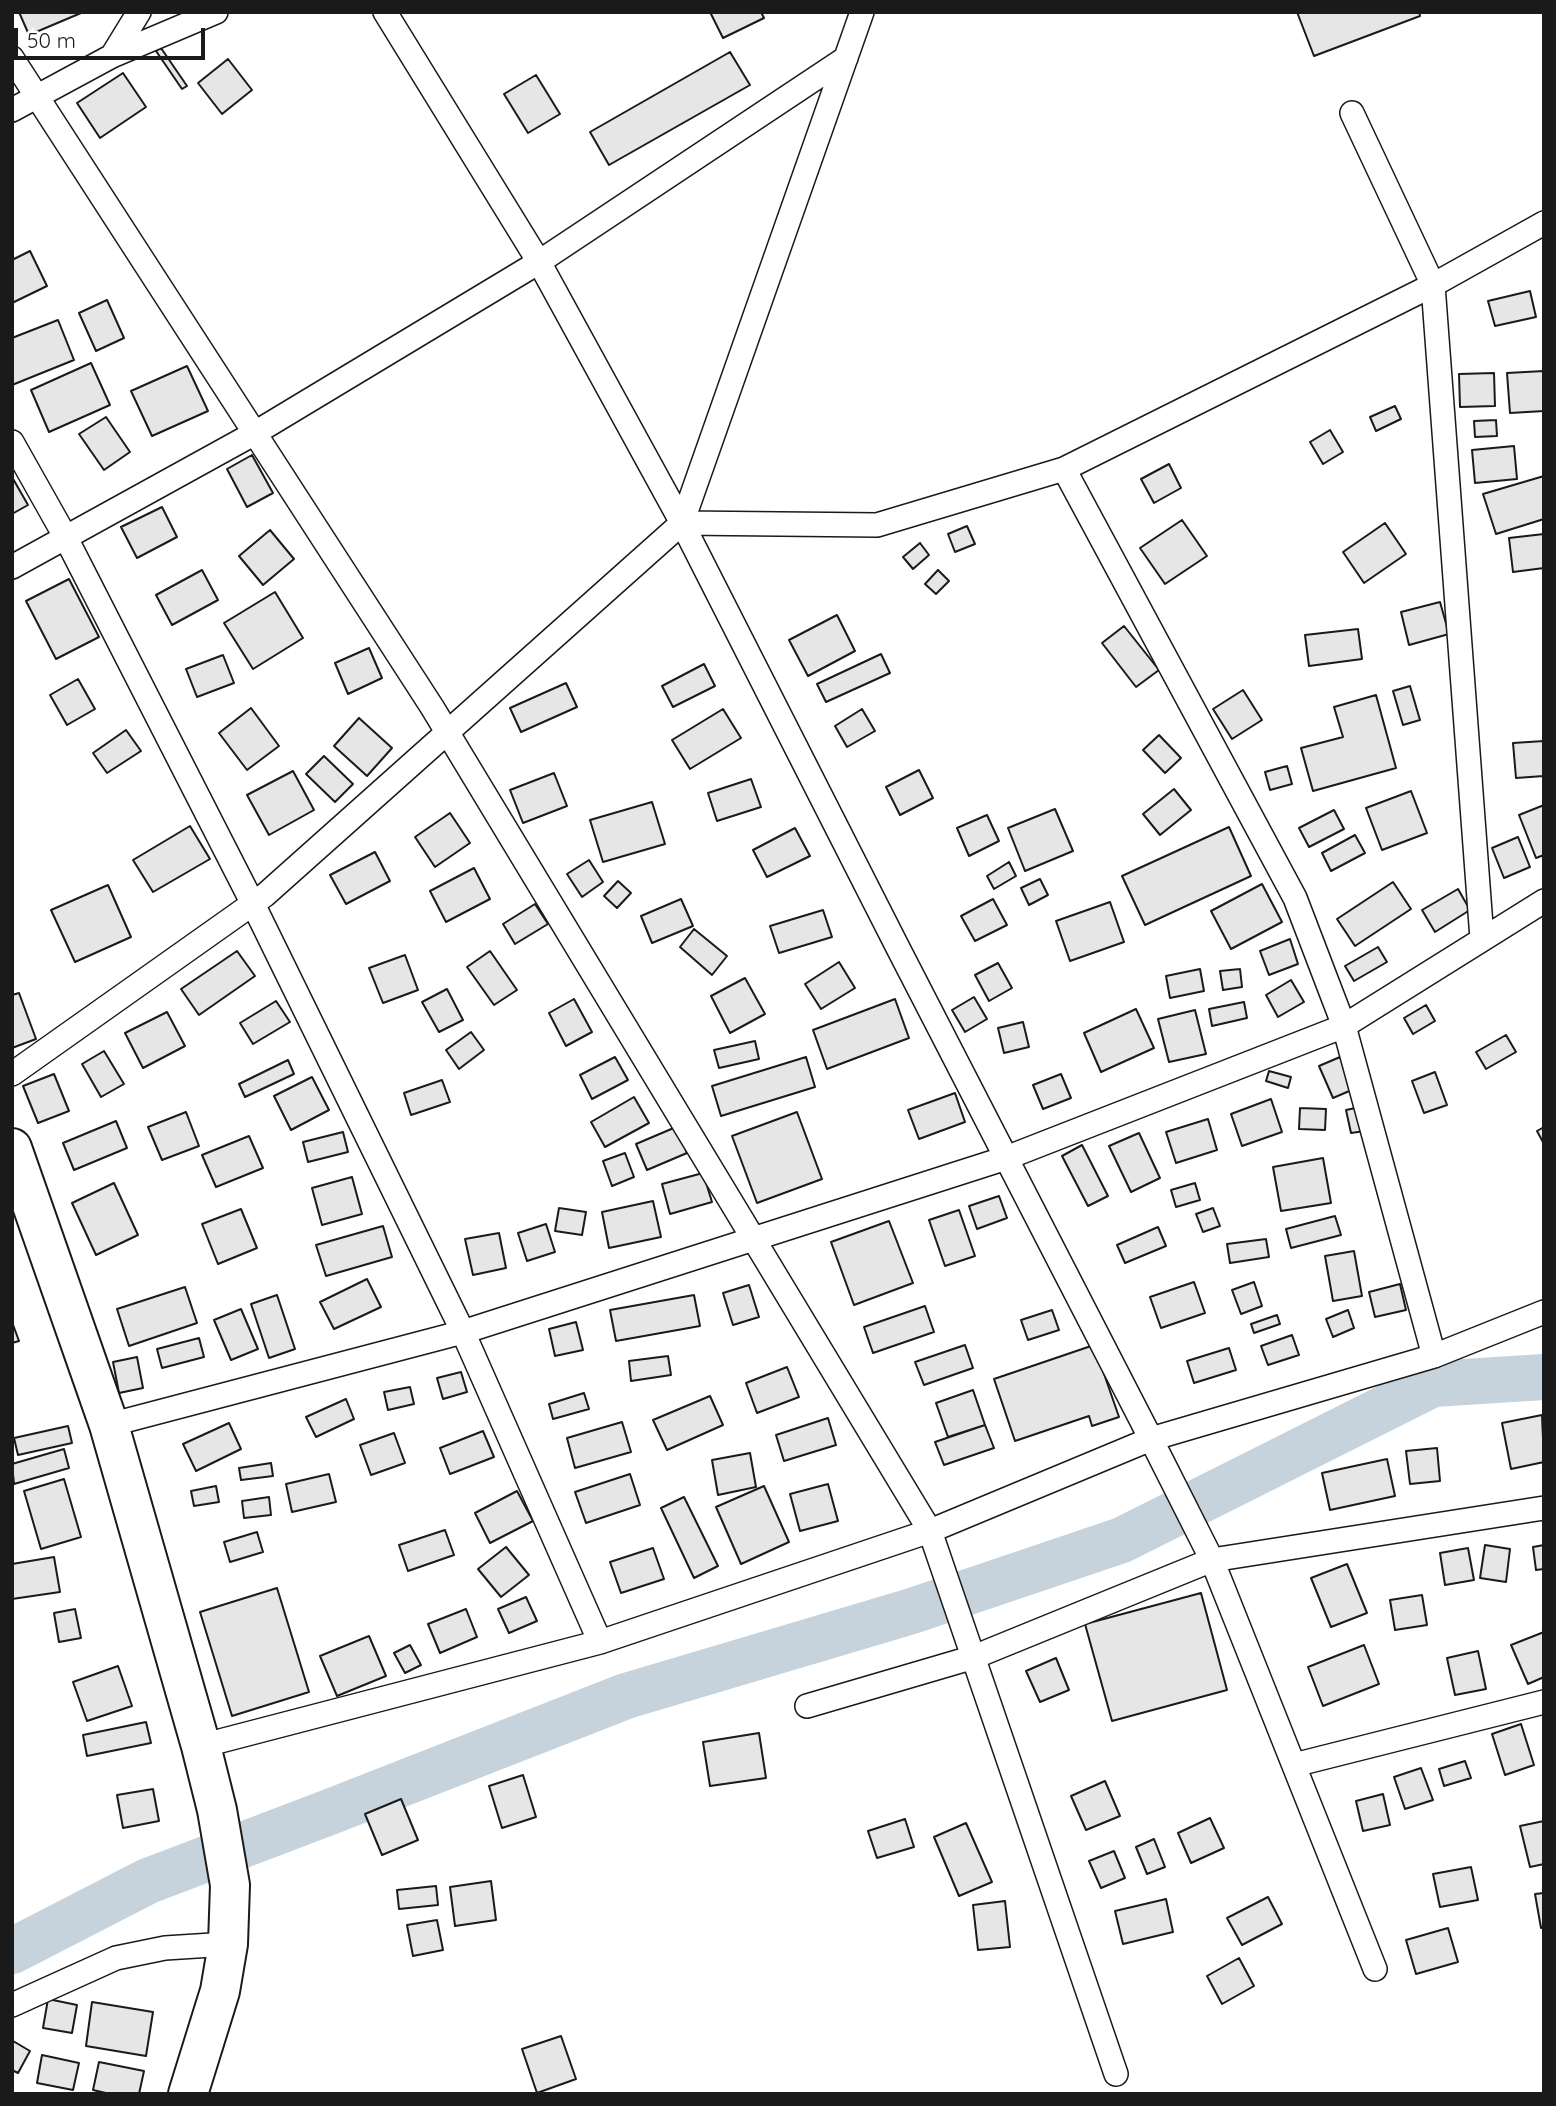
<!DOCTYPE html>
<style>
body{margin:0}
#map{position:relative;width:1556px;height:2106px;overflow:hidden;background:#fff;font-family:Quicksand,sans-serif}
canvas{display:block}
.frame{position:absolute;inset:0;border:14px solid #1a1a1a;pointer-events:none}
.scale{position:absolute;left:14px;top:28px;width:191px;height:32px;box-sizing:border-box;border:4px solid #1a1a1a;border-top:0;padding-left:9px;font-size:21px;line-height:24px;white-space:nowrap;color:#1a1a1a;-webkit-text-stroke:5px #fff;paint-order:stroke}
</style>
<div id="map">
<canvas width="1556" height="2106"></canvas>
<div class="frame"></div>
<div class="scale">50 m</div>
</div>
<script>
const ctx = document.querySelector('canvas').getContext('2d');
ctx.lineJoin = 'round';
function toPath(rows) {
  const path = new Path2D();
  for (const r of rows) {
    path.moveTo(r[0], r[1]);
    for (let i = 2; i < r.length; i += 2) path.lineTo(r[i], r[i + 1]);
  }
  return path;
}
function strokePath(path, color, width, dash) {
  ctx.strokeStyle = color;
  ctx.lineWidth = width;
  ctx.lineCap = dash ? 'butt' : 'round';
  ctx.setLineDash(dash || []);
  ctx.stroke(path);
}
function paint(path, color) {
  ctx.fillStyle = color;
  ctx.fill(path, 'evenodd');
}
const river = toPath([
 [12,1951,148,1881,327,1813,626,1696,912,1611,1122,1540,1433,1384,1544,1377]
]);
const building = toPath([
 [19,12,80,12,81,13,29,35,19,12],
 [710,12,761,12,764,18,723,38,710,12],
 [1297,12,1419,12,1420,16,1314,56,1297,12],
 [161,48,187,86,182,89,156,51,161,48],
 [730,52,750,85,609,165,590,132,730,52],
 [228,59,252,90,222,114,198,83,228,59],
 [123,73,146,107,100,138,77,103,123,73],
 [536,75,560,114,528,133,504,94,536,75],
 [30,251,47,286,12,303,12,260,30,251],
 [1530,291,1536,317,1495,326,1488,301,1530,291],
 [107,300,124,338,96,351,79,313,107,300],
 [58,320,74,360,12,385,12,338,58,320],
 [91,363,110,405,49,432,31,390,91,363],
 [187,366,208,411,152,436,131,391,187,366],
 [1544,371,1544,411,1510,413,1507,373,1544,371],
 [1494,373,1495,406,1460,407,1459,374,1494,373],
 [1395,406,1401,419,1376,431,1370,417,1395,406],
 [106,417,130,452,104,470,79,434,106,417],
 [1496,420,1497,436,1475,437,1474,421,1496,420],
 [1330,430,1343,452,1323,464,1310,442,1330,430],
 [1514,446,1517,479,1475,483,1472,450,1514,446],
 [252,455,273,493,247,507,227,469,252,455],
 [1169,464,1181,488,1154,503,1141,479,1169,464],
 [1544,476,1544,519,1496,534,1483,494,1544,476],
 [12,477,28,505,12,514,12,477],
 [162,507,177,537,137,558,121,527,162,507],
 [1182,520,1207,556,1165,584,1140,548,1182,520],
 [1385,523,1406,554,1364,583,1343,552,1385,523],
 [967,526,975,544,955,552,948,534,967,526],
 [270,530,294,559,263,585,239,556,270,530],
 [1544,534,1544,568,1513,572,1509,538,1544,534],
 [920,543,929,555,913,569,903,557,920,543],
 [202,570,218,600,172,625,156,595,202,570],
 [938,570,949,581,936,594,925,584,938,570],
 [69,579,99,637,56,659,26,601,69,579],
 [275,592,303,638,253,669,224,623,275,592],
 [1440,602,1449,634,1409,645,1401,612,1440,602],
 [837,615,855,651,808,676,789,640,837,615],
 [1124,626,1159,670,1136,687,1102,643,1124,626],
 [1358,629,1362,659,1309,666,1305,635,1358,629],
 [369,648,382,678,348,694,335,663,369,648],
 [881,654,890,673,826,702,817,684,881,654],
 [223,655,234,683,197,697,186,669,223,655],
 [704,664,715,686,673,707,662,686,704,664],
 [78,679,95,709,67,725,50,695,78,679],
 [566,683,577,707,521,732,510,708,566,683],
 [1410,686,1420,720,1403,725,1393,691,1410,686],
 [1243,690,1262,720,1232,739,1213,709,1243,690],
 [1376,695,1396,768,1313,791,1301,748,1343,737,1334,707,1376,695],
 [251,708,279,746,247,770,219,733,251,708],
 [723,709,741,738,690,769,672,740,723,709],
 [862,709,875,731,847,747,835,726,862,709],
 [359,718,392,748,367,776,334,746,359,718],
 [126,730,141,751,107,773,93,753,126,730],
 [1159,735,1181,758,1165,773,1143,750,1159,735],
 [1544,741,1544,776,1516,778,1513,743,1544,741],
 [324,756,353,784,335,802,306,774,324,756],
 [1287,766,1292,784,1270,790,1265,772,1287,766],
 [919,770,933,798,900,815,886,787,919,770],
 [293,771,314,810,269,835,247,795,293,771],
 [554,773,567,806,523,823,510,790,554,773],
 [751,779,761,807,717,821,708,793,751,779],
 [1174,789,1191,810,1160,835,1143,814,1174,789],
 [1411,791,1427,833,1382,850,1366,808,1411,791],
 [652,802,665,844,603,862,590,820,652,802],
 [1544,805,1544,855,1536,858,1519,815,1544,805],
 [1055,809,1073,851,1025,871,1008,828,1055,809],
 [1334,810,1344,829,1309,847,1299,828,1334,810],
 [450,813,470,843,435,867,415,837,450,813],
 [987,815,999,841,969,856,957,828,987,815],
 [190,826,210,859,153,892,133,860,190,826],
 [1229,827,1251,876,1145,925,1122,876,1229,827],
 [795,828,810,856,767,877,753,850,795,828],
 [1355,835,1365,853,1331,871,1322,853,1355,835],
 [1518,837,1530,867,1504,878,1492,848,1518,837],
 [375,852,390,881,346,904,330,875,375,852],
 [589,860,603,882,582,897,567,874,589,860],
 [1009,862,1016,876,994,889,987,876,1009,862],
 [474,868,490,899,446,922,430,891,474,868],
 [1040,879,1048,895,1029,905,1021,888,1040,879],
 [618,881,631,893,617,908,604,896,618,881],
 [1393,882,1411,909,1355,946,1337,919,1393,882],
 [1262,884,1282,922,1231,949,1211,911,1262,884],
 [108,885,131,937,75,962,51,910,108,885],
 [1458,889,1470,910,1435,932,1422,910,1458,889],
 [681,899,693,926,652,943,641,916,681,899],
 [993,899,1007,925,975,941,961,916,993,899],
 [1110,902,1124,942,1070,961,1056,921,1110,902],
 [535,904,548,924,515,944,503,924,535,904],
 [823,910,832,937,779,953,770,926,823,910],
 [694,929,727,956,712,975,680,947,694,929],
 [1290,939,1298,964,1269,975,1260,951,1290,939],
 [1378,947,1387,962,1354,981,1345,966,1378,947],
 [237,951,255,976,199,1015,181,989,237,951],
 [490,951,517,990,494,1005,467,967,490,951],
 [405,955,418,990,383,1003,369,968,405,955],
 [839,962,855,988,821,1009,805,984,839,962],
 [998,963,1012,988,989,1001,975,975,998,963],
 [1200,969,1204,991,1170,998,1166,976,1200,969],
 [1240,969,1242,987,1223,990,1220,971,1240,969],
 [745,978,765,1014,730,1033,711,996,745,978],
 [1291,980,1304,1002,1278,1017,1266,995,1291,980],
 [447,989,463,1020,439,1032,422,1002,447,989],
 [19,993,36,1039,12,1048,12,995,19,993],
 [974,997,987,1019,965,1032,952,1010,974,997],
 [574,999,592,1032,566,1046,549,1013,574,999],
 [895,999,909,1038,827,1069,813,1030,895,999],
 [276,1001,290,1022,253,1044,240,1023,276,1001],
 [1244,1002,1247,1018,1212,1026,1209,1009,1244,1002],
 [1426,1005,1435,1021,1413,1034,1404,1018,1426,1005],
 [1136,1009,1154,1048,1101,1072,1084,1033,1136,1009],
 [1195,1010,1206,1054,1169,1062,1158,1019,1195,1010],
 [167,1012,185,1046,143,1068,125,1033,167,1012],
 [1023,1022,1029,1047,1004,1053,998,1028,1023,1022],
 [471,1032,484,1050,459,1069,446,1050,471,1032],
 [1506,1035,1516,1052,1486,1069,1476,1052,1506,1035],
 [755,1041,759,1059,719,1068,714,1050,755,1041],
 [104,1051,124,1084,101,1097,82,1064,104,1051],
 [615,1057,628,1080,592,1099,580,1075,615,1057],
 [806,1057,815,1087,721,1116,712,1086,806,1057],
 [1340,1057,1354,1089,1333,1098,1319,1066,1340,1057],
 [288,1060,294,1074,245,1097,239,1084,288,1060],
 [1269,1071,1291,1077,1288,1088,1266,1081,1269,1071],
 [1435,1072,1447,1105,1424,1113,1412,1081,1435,1072],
 [54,1074,69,1111,38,1123,23,1086,54,1074],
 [1061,1074,1071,1098,1043,1109,1033,1085,1061,1074],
 [312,1077,329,1110,291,1130,274,1096,312,1077],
 [442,1080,450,1102,411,1115,404,1093,442,1080],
 [955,1093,965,1122,919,1139,908,1110,955,1093],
 [634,1097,649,1123,605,1147,591,1122,634,1097],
 [1271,1099,1282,1132,1242,1146,1231,1114,1271,1099],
 [1360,1107,1365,1131,1351,1133,1346,1110,1360,1107],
 [1300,1108,1326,1109,1325,1130,1299,1129,1300,1108],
 [186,1112,199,1146,162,1160,148,1127,186,1112],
 [797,1112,822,1179,757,1203,732,1136,797,1112],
 [1208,1119,1217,1150,1176,1163,1166,1132,1208,1119],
 [116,1121,127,1148,74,1170,63,1143,116,1121],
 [676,1127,687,1153,647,1170,636,1144,676,1127],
 [1544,1127,1544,1144,1537,1131,1544,1127],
 [343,1132,348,1152,308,1162,303,1142,343,1132],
 [1139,1133,1160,1178,1131,1192,1109,1146,1139,1133],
 [249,1136,263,1168,216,1187,202,1155,249,1136],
 [1082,1145,1108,1196,1088,1206,1062,1156,1082,1145],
 [625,1153,634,1177,612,1186,603,1161,625,1153],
 [1323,1158,1331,1203,1281,1211,1273,1167,1323,1158],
 [703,1173,712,1202,670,1214,662,1184,703,1173],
 [352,1177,362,1214,322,1225,312,1188,352,1177],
 [114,1183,138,1235,96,1255,72,1203,114,1183],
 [1195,1183,1200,1200,1176,1207,1171,1190,1195,1183],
 [999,1196,1007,1218,977,1229,969,1206,999,1196],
 [653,1201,661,1237,609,1248,602,1212,653,1201],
 [559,1208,586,1212,582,1235,555,1231,559,1208],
 [1213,1208,1220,1226,1203,1232,1196,1214,1213,1208],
 [241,1209,257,1248,218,1264,202,1224,241,1209],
 [959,1210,975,1256,945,1266,929,1220,959,1210],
 [1335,1216,1341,1235,1291,1248,1286,1229,1335,1216],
 [889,1221,913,1283,854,1305,831,1242,889,1221],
 [546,1224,555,1252,527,1261,518,1233,546,1224],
 [383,1226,392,1257,326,1276,316,1245,383,1226],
 [1158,1227,1166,1246,1125,1263,1117,1245,1158,1227],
 [499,1233,506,1268,473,1275,465,1239,499,1233],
 [1266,1239,1269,1257,1230,1263,1227,1244,1266,1239],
 [1354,1251,1362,1296,1333,1301,1325,1256,1354,1251],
 [367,1279,381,1307,334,1329,320,1302,367,1279],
 [1194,1282,1205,1313,1161,1328,1150,1297,1194,1282],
 [1254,1282,1262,1306,1241,1314,1232,1290,1254,1282],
 [1400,1284,1406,1310,1375,1317,1369,1292,1400,1284],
 [749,1285,759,1317,733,1325,723,1293,749,1285],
 [185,1287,197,1323,129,1346,117,1309,185,1287],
 [277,1295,295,1349,269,1358,251,1304,277,1295],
 [694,1295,700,1326,616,1341,610,1310,694,1295],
 [925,1306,934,1332,873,1353,864,1327,925,1306],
 [241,1309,258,1349,231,1360,214,1320,241,1309],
 [1052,1310,1059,1330,1028,1340,1021,1320,1052,1310],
 [1348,1310,1354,1328,1333,1337,1326,1319,1348,1310],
 [1277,1315,1280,1324,1254,1333,1251,1324,1277,1315],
 [12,1322,19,1341,12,1343,12,1322],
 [576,1322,583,1350,555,1356,549,1329,576,1322],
 [1292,1335,1299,1355,1268,1365,1261,1346,1292,1335],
 [199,1338,204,1357,162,1368,157,1349,199,1338],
 [965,1345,973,1368,924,1385,915,1362,965,1345],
 [1094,1345,1119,1417,1092,1426,1089,1416,1015,1441,994,1379,1094,1345],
 [1229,1348,1236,1370,1194,1383,1187,1361,1229,1348],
 [668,1356,671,1375,631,1381,629,1361,668,1356],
 [137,1357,143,1388,119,1393,113,1362,137,1357],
 [787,1367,799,1397,757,1413,746,1383,787,1367],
 [461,1372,467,1392,443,1399,437,1378,461,1372],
 [410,1387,414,1404,388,1410,384,1392,410,1387],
 [973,1390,985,1425,948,1437,936,1403,973,1390],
 [584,1393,589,1409,553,1419,549,1404,584,1393],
 [710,1396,723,1425,667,1450,653,1420,710,1396],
 [346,1399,354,1419,316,1437,306,1417,346,1399],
 [1542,1415,1544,1462,1511,1469,1502,1423,1542,1415],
 [828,1418,836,1445,784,1461,776,1435,828,1418],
 [622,1422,631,1452,575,1468,567,1438,622,1422],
 [229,1423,241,1449,196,1471,183,1444,229,1423],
 [985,1425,994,1448,944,1465,935,1442,985,1425],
 [68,1426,72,1443,18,1455,14,1438,68,1426],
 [483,1431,494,1457,450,1474,440,1448,483,1431],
 [394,1433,405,1463,371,1475,360,1445,394,1433],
 [1437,1448,1440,1481,1410,1484,1406,1451,1437,1448],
 [64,1449,69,1468,14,1484,12,1464,64,1449],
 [750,1453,756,1487,718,1495,712,1460,750,1453],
 [1387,1459,1395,1496,1330,1510,1322,1473,1387,1459],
 [271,1463,273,1476,241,1480,239,1468,271,1463],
 [329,1474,336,1502,292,1512,286,1484,329,1474],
 [630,1474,640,1505,586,1523,575,1492,630,1474],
 [64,1479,81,1537,41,1549,24,1491,64,1479],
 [828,1484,838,1521,800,1531,790,1494,828,1484],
 [216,1486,219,1502,194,1506,191,1491,216,1486],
 [764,1486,789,1542,741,1564,716,1507,764,1486],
 [517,1491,533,1521,490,1543,475,1513,517,1491],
 [269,1497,271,1515,244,1518,242,1501,269,1497],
 [684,1497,718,1566,694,1578,661,1508,684,1497],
 [445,1530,454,1555,408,1571,399,1545,445,1530],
 [257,1532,263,1552,230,1562,224,1542,257,1532],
 [1485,1545,1510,1549,1506,1582,1480,1578,1485,1545],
 [1544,1545,1544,1569,1536,1570,1533,1547,1544,1545],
 [506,1547,529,1575,501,1597,478,1569,506,1547],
 [653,1548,664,1579,621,1593,610,1562,653,1548],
 [1468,1548,1474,1580,1445,1585,1440,1553,1468,1548],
 [54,1557,60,1592,12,1599,12,1564,54,1557],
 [1347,1564,1367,1613,1331,1627,1311,1578,1347,1564],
 [277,1588,309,1692,232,1716,200,1612,277,1588],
 [1201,1593,1227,1690,1112,1721,1085,1624,1201,1593],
 [1422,1595,1427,1625,1395,1630,1390,1600,1422,1595],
 [526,1597,537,1621,509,1633,498,1609,526,1597],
 [75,1609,81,1638,59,1642,54,1613,75,1609],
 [466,1609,477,1637,440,1653,428,1624,466,1609],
 [1544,1632,1544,1677,1528,1684,1511,1645,1544,1632],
 [369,1636,386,1676,337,1696,320,1656,369,1636],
 [410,1645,421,1665,405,1673,394,1653,410,1645],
 [1364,1645,1379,1684,1323,1706,1308,1667,1364,1645],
 [1478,1651,1486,1689,1455,1695,1447,1658,1478,1651],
 [1056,1658,1069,1690,1040,1702,1026,1671,1056,1658],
 [118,1666,132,1706,87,1721,73,1682,118,1666],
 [146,1722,151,1743,87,1756,83,1735,146,1722],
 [1521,1724,1534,1765,1505,1775,1492,1734,1521,1724],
 [759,1733,766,1778,710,1786,703,1742,759,1733],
 [1465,1761,1471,1778,1444,1786,1439,1769,1465,1761],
 [1421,1768,1433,1800,1405,1809,1394,1777,1421,1768],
 [523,1775,536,1817,502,1828,489,1786,523,1775],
 [1105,1781,1120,1816,1086,1830,1071,1796,1105,1781],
 [153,1789,159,1821,123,1828,117,1795,153,1789],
 [1383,1794,1390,1825,1363,1831,1356,1801,1383,1794],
 [401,1799,418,1840,382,1855,365,1814,401,1799],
 [1210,1818,1224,1848,1191,1863,1178,1833,1210,1818],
 [905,1819,914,1847,877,1858,868,1831,905,1819],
 [1544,1821,1544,1864,1530,1867,1520,1826,1544,1821],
 [966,1823,992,1882,959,1896,934,1837,966,1823],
 [1154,1839,1165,1867,1147,1874,1136,1847,1154,1839],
 [1114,1851,1125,1878,1101,1888,1089,1861,1114,1851],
 [1471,1867,1478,1900,1440,1907,1433,1874,1471,1867],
 [491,1881,496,1920,455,1926,450,1887,491,1881],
 [436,1886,438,1905,399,1909,397,1890,436,1886],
 [1544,1893,1544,1927,1541,1928,1535,1894,1544,1893],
 [1268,1897,1282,1924,1242,1945,1227,1918,1268,1897],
 [1166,1899,1173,1932,1123,1944,1115,1911,1166,1899],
 [1005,1901,1010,1947,978,1950,973,1905,1005,1901],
 [437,1920,443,1950,413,1956,407,1925,437,1920],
 [1448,1928,1458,1962,1416,1974,1406,1940,1448,1928],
 [1239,1958,1254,1986,1222,2004,1207,1976,1239,1958],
 [48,1999,77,2005,72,2033,43,2028,48,1999],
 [92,2002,153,2012,146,2056,86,2046,92,2002],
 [561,2036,576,2079,537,2093,522,2049,561,2036],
 [13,2041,30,2051,18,2073,12,2070,13,2041],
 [42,2055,79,2063,73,2090,37,2083,42,2055],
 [99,2062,144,2071,139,2094,110,2094,93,2090,99,2062]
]);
const street = toPath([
 [385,12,539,262,682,523,897,946,1151,1439,1212,1560,1375,1969],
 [112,56,216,12],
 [12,58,432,707,930,1531,1116,2074],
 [12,110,112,56,139,12],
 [1352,113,1433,285,1482,939],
 [12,442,66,538,253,904,463,1332,600,1642],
 [1064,469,1295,898,1344,1026,1434,1356],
 [682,523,877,525,1064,469,1433,285,1544,223],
 [12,567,255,433,539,262,846,58],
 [12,1074,265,895,682,523,862,12],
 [109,1425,463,1332,1006,1158,1344,1026,1544,901],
 [807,1706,974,1657,1212,1560,1544,1508],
 [201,1746,600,1642,930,1531,1151,1439,1434,1356,1544,1312],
 [1294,1765,1544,1702],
 [12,2005,116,1958,165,1948,228,1944]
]);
const highway = toPath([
 [12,1148,109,1425,201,1746,217,1810,230,1885,228,1944,220,1991,188,2094]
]);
strokePath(river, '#c6d2dc', 46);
paint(building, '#e6e6e6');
strokePath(building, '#1a1a1a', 2);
strokePath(street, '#1a1a1a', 26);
strokePath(highway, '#1a1a1a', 42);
strokePath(street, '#fff', 23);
strokePath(highway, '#fff', 38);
</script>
